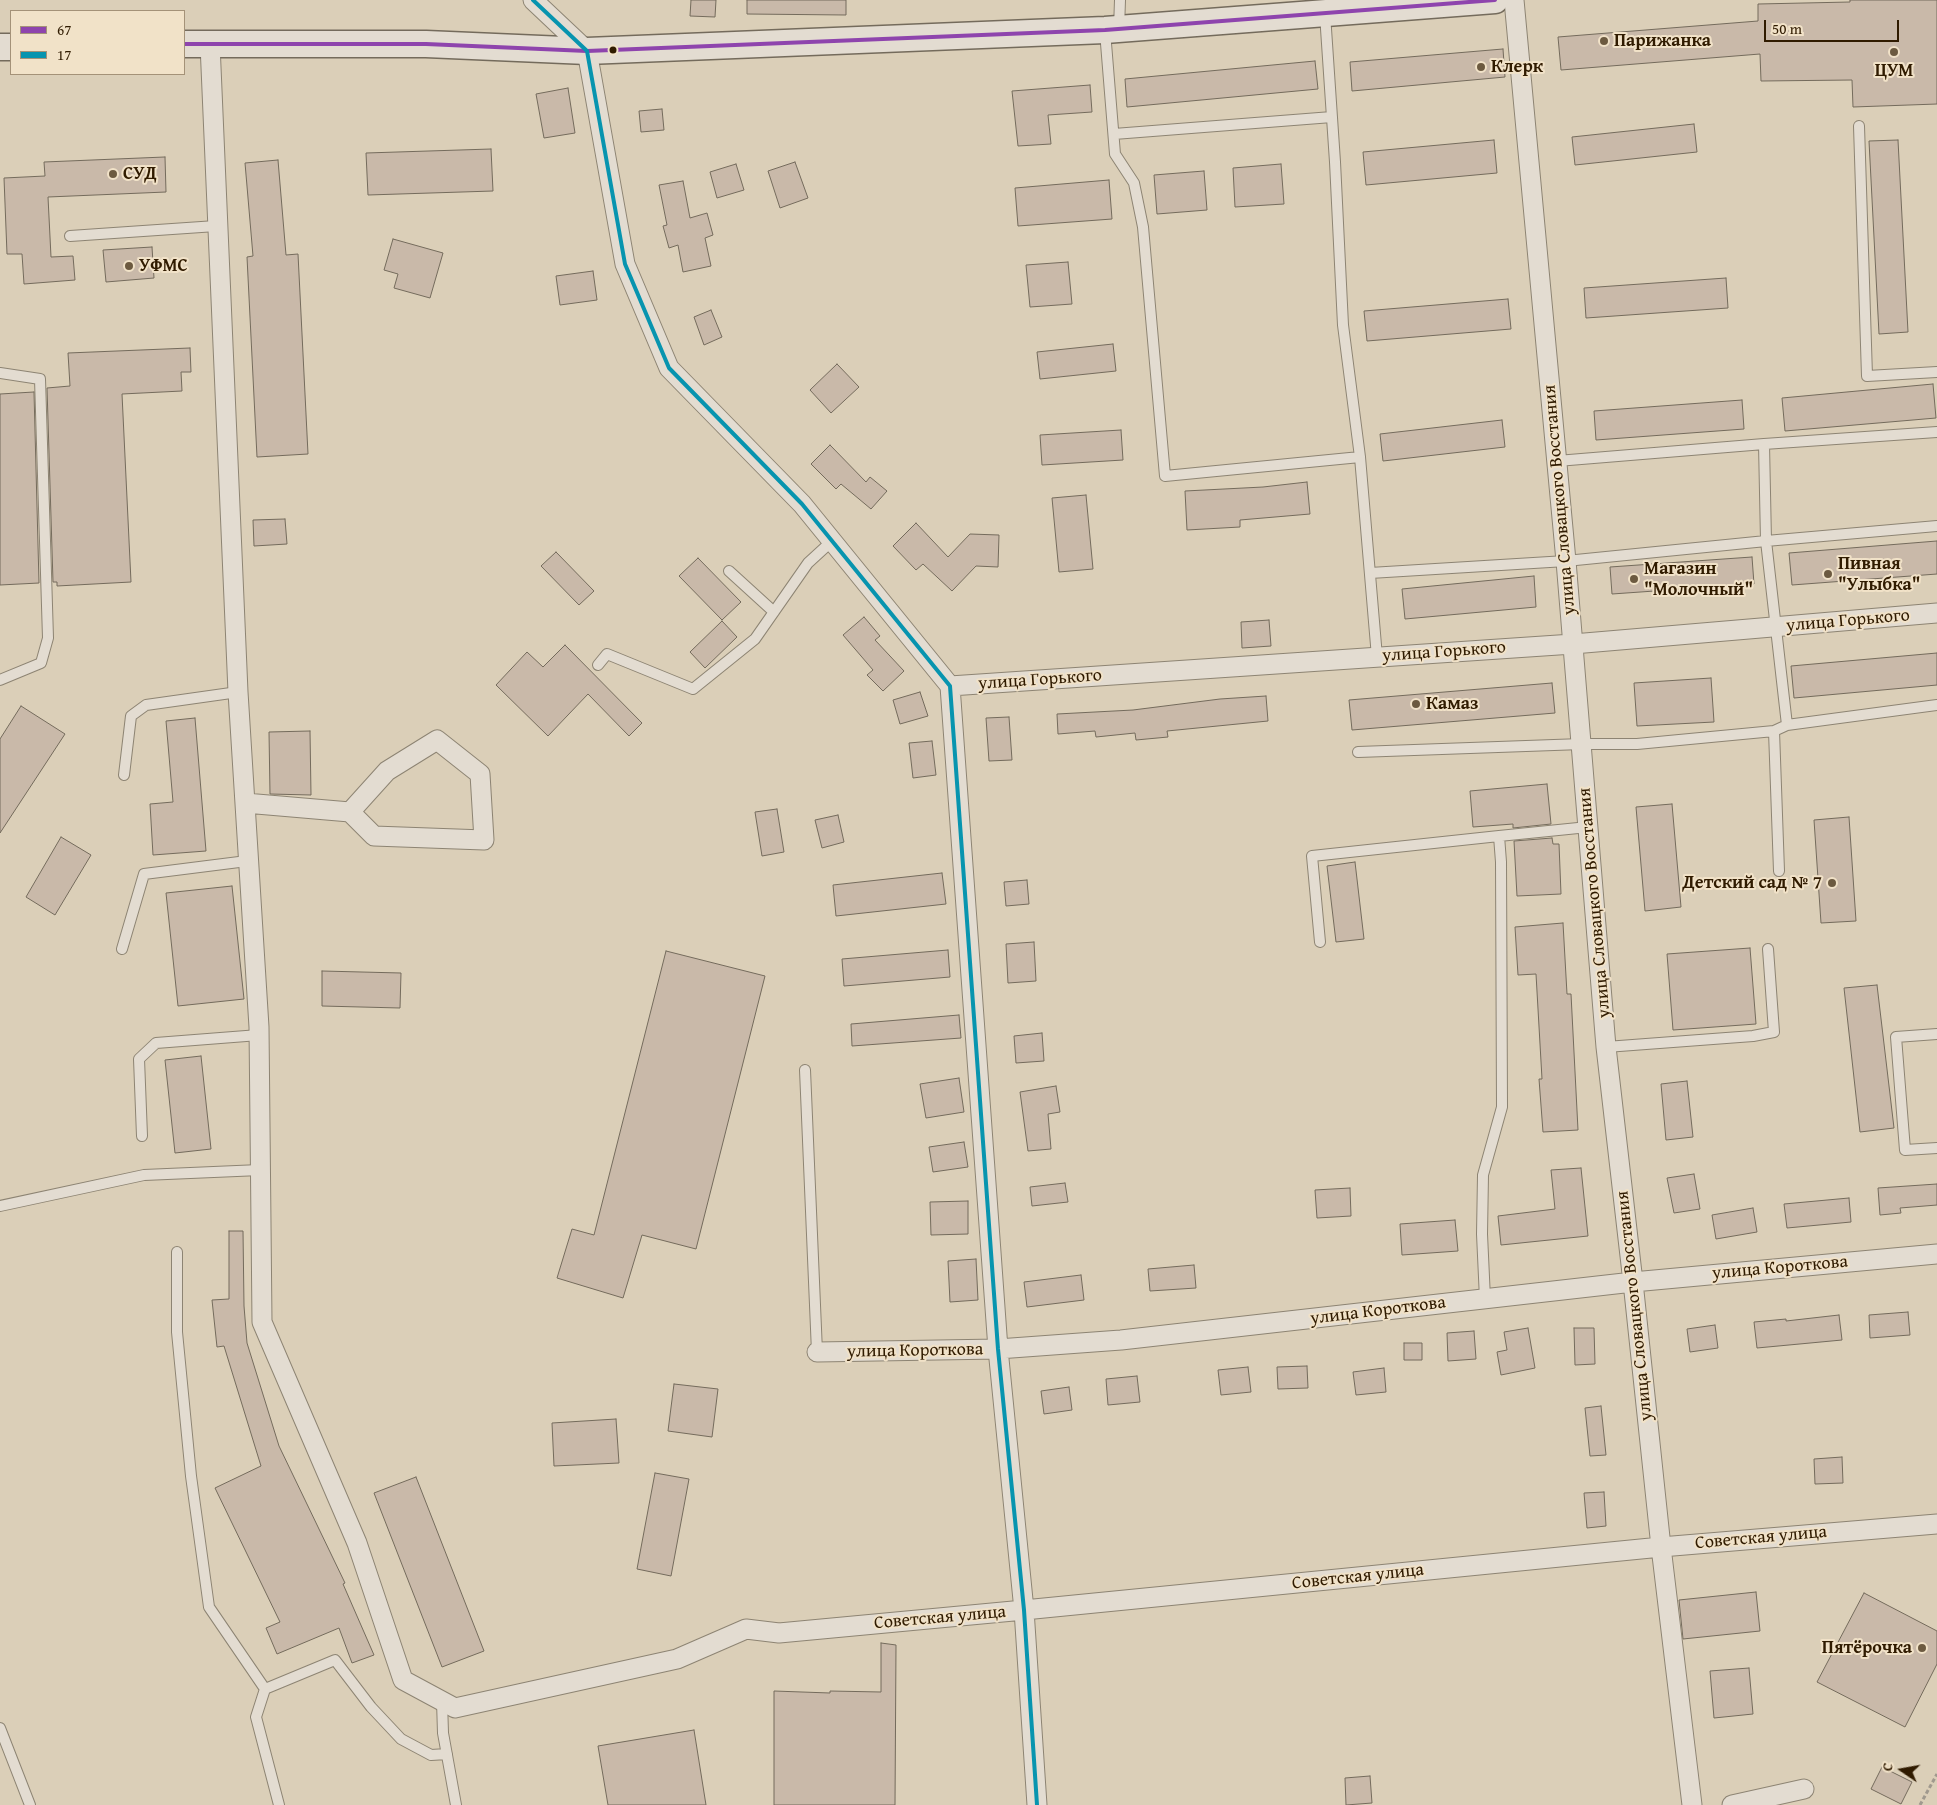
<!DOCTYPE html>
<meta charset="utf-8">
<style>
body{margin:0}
#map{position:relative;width:1937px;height:1805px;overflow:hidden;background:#dbcfb8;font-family:"Gentium Book Plus",serif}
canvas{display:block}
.legend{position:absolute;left:10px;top:10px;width:175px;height:65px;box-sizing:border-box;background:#f1e2c8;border:1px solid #a49278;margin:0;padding:6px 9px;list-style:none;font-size:15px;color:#301b00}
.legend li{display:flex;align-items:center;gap:10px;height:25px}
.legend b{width:25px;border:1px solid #a49278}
.north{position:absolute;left:1877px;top:1745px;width:50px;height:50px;-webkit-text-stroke:4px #f1e2c8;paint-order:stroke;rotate:282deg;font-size:14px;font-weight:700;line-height:20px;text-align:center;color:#301b00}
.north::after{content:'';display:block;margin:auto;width:18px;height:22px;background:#301b00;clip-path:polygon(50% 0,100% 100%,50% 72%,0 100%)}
.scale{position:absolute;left:1764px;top:20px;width:135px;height:22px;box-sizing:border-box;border:2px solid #301b00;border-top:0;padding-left:6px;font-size:15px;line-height:18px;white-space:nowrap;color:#301b00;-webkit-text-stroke:4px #f1e2c8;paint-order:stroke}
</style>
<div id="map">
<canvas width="1937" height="1805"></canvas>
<ul class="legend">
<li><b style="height:6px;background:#8e44ad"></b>67</li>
<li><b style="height:6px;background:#0794af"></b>17</li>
</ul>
<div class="north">С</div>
<div class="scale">50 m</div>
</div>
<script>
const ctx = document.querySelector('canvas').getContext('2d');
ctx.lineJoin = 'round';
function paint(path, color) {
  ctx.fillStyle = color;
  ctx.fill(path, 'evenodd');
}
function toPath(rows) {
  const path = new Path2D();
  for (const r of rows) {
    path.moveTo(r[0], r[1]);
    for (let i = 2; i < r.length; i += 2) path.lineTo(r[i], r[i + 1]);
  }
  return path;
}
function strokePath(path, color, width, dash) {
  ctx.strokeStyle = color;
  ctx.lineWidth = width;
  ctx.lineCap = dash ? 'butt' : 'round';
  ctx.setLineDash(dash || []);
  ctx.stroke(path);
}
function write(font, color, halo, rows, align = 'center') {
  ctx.font = font + ' "Gentium Book Plus",serif';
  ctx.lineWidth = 4;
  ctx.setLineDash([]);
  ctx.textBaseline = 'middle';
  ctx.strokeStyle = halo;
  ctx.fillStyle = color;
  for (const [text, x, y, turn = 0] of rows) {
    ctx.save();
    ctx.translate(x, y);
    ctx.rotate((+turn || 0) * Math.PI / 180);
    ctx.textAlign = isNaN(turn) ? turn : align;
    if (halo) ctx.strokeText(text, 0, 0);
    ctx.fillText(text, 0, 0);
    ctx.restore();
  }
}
const building = toPath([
 [691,0,716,0,715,17,690,16,691,0],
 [747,0,846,0,846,15,747,14,747,0],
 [1850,0,1937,0,1937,104,1853,107,1852,80,1761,81,1760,54,1561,70,1558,37,1758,21,1758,4,1850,2,1850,0],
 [1503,49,1505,77,1352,91,1350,62,1503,49],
 [1315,61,1318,89,1127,107,1125,79,1315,61],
 [1090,85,1092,112,1048,115,1051,144,1018,146,1012,91,1090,85],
 [568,88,575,133,544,138,536,94,568,88],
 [662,109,664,130,641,132,639,111,662,109],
 [1694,124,1697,152,1575,165,1572,137,1694,124],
 [1494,140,1497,173,1366,185,1363,152,1494,140],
 [1898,140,1908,332,1879,334,1869,141,1898,140],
 [491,149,493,191,368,195,366,153,491,149],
 [165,157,166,192,48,197,51,257,73,256,75,280,24,284,22,254,7,254,4,178,45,176,44,162,165,157],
 [278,160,286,255,298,254,308,454,257,457,247,257,253,256,245,163,278,160],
 [795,162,808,198,780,208,768,171,795,162],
 [736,164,744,190,717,198,710,172,736,164],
 [1281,164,1284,204,1235,207,1233,168,1281,164],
 [1204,171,1207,210,1157,214,1154,175,1204,171],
 [1109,180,1112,219,1018,226,1015,188,1109,180],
 [683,181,690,218,707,213,713,235,705,238,711,266,683,272,678,245,669,248,663,226,667,225,659,185,683,181],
 [393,239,443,253,430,298,394,288,398,274,384,270,393,239],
 [152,247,154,278,106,282,103,250,152,247],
 [1068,262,1072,304,1030,307,1026,265,1068,262],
 [593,271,597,300,560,305,556,276,593,271],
 [1726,278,1728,308,1586,318,1584,288,1726,278],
 [1508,299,1511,329,1367,341,1364,311,1508,299],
 [711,310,722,337,704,345,694,317,711,310],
 [1113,344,1116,371,1040,379,1037,352,1113,344],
 [190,348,191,372,181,372,182,391,122,394,131,582,57,586,57,582,53,582,47,388,70,386,68,353,190,348],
 [837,364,859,387,831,413,810,390,837,364],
 [1933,384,1936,418,1785,431,1782,398,1933,384],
 [34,392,39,583,0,585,0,394,34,392],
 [1742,400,1744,429,1596,440,1594,411,1742,400],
 [1502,420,1505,447,1383,461,1380,434,1502,420],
 [1121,430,1123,460,1042,465,1040,435,1121,430],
 [830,445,866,482,870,477,887,491,871,509,841,484,836,489,811,464,830,445],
 [1307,482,1310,514,1240,520,1240,527,1187,530,1185,491,1263,487,1307,482],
 [1086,495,1093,569,1059,572,1052,498,1086,495],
 [285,519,287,544,254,546,253,520,285,519],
 [916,523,948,557,970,534,999,535,998,567,976,566,952,591,923,564,916,570,893,546,916,523],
 [1937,541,1937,574,1792,585,1789,553,1937,541],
 [556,552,594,591,579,605,541,566,556,552],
 [1752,557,1754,584,1612,594,1610,567,1752,557],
 [698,558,741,602,722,620,679,576,698,558],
 [1534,576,1536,607,1405,619,1402,589,1534,576],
 [864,617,880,636,875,640,904,671,883,691,867,675,873,670,843,635,864,617],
 [1269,620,1271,646,1242,648,1241,622,1269,620],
 [722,621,737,637,705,668,690,652,722,621],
 [565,645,642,723,629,736,588,694,548,736,496,685,527,652,543,667,565,645],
 [1937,653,1937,685,1794,698,1791,666,1937,653],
 [1711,678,1714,722,1637,726,1634,683,1711,678],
 [1552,683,1555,713,1352,730,1349,700,1552,683],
 [920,692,928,716,900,724,893,700,920,692],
 [1266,696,1268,721,1167,731,1168,737,1136,740,1135,733,1096,737,1095,731,1058,734,1057,714,1133,710,1220,699,1266,696],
 [21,706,65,734,0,833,0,739,21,706],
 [1009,717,1012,760,989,761,986,718,1009,717],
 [195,718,206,851,153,855,150,804,173,802,166,721,195,718],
 [310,731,311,795,270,794,269,732,310,731],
 [932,741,936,775,913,778,909,743,932,741],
 [1547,784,1551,824,1513,828,1513,824,1473,827,1470,791,1547,784],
 [1672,804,1681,907,1645,911,1636,807,1672,804],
 [777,809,784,852,762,856,755,812,777,809],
 [838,815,844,842,822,848,815,820,838,815],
 [1849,817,1856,921,1821,923,1814,820,1849,817],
 [61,837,91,855,55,915,26,897,61,837],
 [1552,838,1553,844,1559,844,1561,894,1517,896,1514,841,1552,838],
 [1355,862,1364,939,1336,942,1327,866,1355,862],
 [942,873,946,904,836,916,833,885,942,873],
 [1027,880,1029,904,1006,906,1004,882,1027,880],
 [232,886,244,999,178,1006,166,893,232,886],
 [1563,923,1567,994,1571,994,1578,1130,1543,1132,1539,1079,1542,1079,1536,974,1518,975,1515,927,1563,923],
 [1034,942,1036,981,1008,983,1006,944,1034,942],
 [1750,948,1756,1024,1673,1030,1667,954,1750,948],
 [948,950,950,977,844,986,842,959,948,950],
 [666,951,765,976,696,1249,642,1235,623,1298,557,1278,572,1229,594,1235,666,951],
 [322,971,401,973,400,1008,322,1006,322,971],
 [1877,985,1894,1128,1860,1132,1844,988,1877,985],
 [959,1015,961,1038,852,1046,851,1024,959,1015],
 [1042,1033,1044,1061,1016,1063,1014,1036,1042,1033],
 [201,1056,211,1149,175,1153,165,1060,201,1056],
 [959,1078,964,1112,926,1118,920,1084,959,1078],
 [1687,1081,1693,1137,1666,1140,1661,1084,1687,1081],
 [1056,1086,1060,1112,1048,1114,1051,1149,1028,1151,1020,1092,1056,1086],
 [964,1142,968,1167,933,1172,929,1147,964,1142],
 [1581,1168,1588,1236,1501,1245,1498,1216,1555,1209,1551,1170,1581,1168],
 [1694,1174,1700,1209,1674,1213,1667,1178,1694,1174],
 [1065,1183,1068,1202,1032,1206,1030,1187,1065,1183],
 [1937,1184,1937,1205,1900,1208,1901,1213,1880,1215,1878,1188,1937,1184],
 [1350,1188,1351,1216,1317,1218,1315,1190,1350,1188],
 [1849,1198,1851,1222,1787,1228,1784,1204,1849,1198],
 [968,1201,968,1234,931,1235,930,1202,968,1201],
 [1753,1208,1757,1232,1716,1239,1712,1215,1753,1208],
 [1455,1220,1458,1251,1402,1255,1400,1224,1455,1220],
 [229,1231,243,1231,244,1306,247,1343,279,1446,345,1583,343,1584,374,1655,352,1663,339,1628,277,1654,266,1628,280,1622,215,1488,261,1466,224,1346,217,1347,212,1300,229,1299,229,1231],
 [976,1259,978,1300,950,1302,948,1261,976,1259],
 [1194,1265,1196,1288,1150,1291,1148,1269,1194,1265],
 [1081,1275,1084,1300,1027,1307,1024,1282,1081,1275],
 [1908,1312,1910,1335,1870,1338,1869,1315,1908,1312],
 [1839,1315,1842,1340,1757,1348,1754,1322,1786,1319,1786,1321,1839,1315],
 [1715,1325,1718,1348,1690,1352,1687,1329,1715,1325],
 [1528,1328,1535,1368,1501,1375,1497,1352,1507,1350,1504,1332,1528,1328],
 [1574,1328,1594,1328,1595,1364,1575,1365,1574,1328],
 [1474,1331,1476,1359,1448,1361,1447,1333,1474,1331],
 [1404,1343,1422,1343,1422,1360,1404,1360,1404,1343],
 [1307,1366,1308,1388,1278,1389,1277,1367,1307,1366],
 [1248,1367,1251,1392,1221,1395,1218,1370,1248,1367],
 [1384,1368,1386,1392,1356,1395,1353,1372,1384,1368],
 [1137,1376,1140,1402,1108,1405,1106,1379,1137,1376],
 [674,1384,718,1389,712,1437,668,1431,674,1384],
 [1069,1387,1072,1410,1044,1414,1041,1391,1069,1387],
 [1601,1406,1606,1455,1590,1456,1585,1408,1601,1406],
 [616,1419,619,1463,554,1466,552,1423,616,1419],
 [1842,1457,1843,1483,1815,1484,1814,1459,1842,1457],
 [655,1473,689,1479,671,1576,637,1569,655,1473],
 [416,1477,484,1651,442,1667,374,1493,416,1477],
 [1604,1492,1606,1526,1587,1528,1584,1493,1604,1492],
 [1756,1592,1760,1631,1683,1639,1679,1600,1756,1592],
 [1864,1593,1937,1631,1937,1664,1905,1727,1817,1682,1864,1593],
 [881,1643,896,1645,895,1805,774,1805,774,1691,830,1693,830,1691,881,1692,881,1643],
 [1749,1668,1753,1714,1714,1718,1710,1671,1749,1668],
 [694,1730,706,1805,608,1805,598,1746,694,1730],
 [1882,1767,1912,1782,1901,1804,1871,1789,1882,1767],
 [1370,1776,1372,1803,1346,1805,1345,1778,1370,1776]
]);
const path = toPath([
 [1920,1805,1937,1774]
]);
const service = toPath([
 [1325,14,1335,162,1343,325,1360,457],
 [1119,29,1120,0],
 [1105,31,1115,154,1134,183,1143,227,1165,476,1360,457,1377,657],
 [1859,126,1867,376,1937,372],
 [1114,134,1332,117],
 [70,236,216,226],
 [0,373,40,379,48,638,41,663,0,680],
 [1764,444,1937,432],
 [1557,461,1764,444,1766,541,1937,526],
 [729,571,774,612],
 [598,665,607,654,693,689,755,639,808,563,832,541],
 [1787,725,1937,705],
 [1774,731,1779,871],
 [1358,752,1582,744,1637,744,1774,731,1787,725,1766,541,1566,561,1370,573],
 [124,775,131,716,146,705,238,692],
 [1320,942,1312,856,1499,836],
 [122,949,144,874,247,861],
 [1937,1034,1896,1037,1905,1150,1937,1148],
 [1606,1047,1753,1036,1774,1032,1768,949],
 [805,1070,817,1352],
 [142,1136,139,1059,156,1043,259,1035],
 [0,1206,144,1175,260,1170],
 [177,1252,177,1332,191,1476,209,1607,265,1689,256,1717,279,1805],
 [1485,1299,1482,1234,1483,1175,1502,1107,1501,862,1499,836,1588,827],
 [265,1689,335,1660,371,1707,401,1739,431,1755,447,1754],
 [442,1701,443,1733,456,1805],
 [0,1728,30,1805]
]);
const minor = toPath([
 [533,0,587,51,625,264,669,368,802,504,950,686,998,1349,1024,1610,1037,1805],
 [1514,0,1566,561,1606,1047,1633,1282,1661,1547,1692,1805],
 [210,44,238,692,259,1027,262,1322,357,1543,403,1680,455,1708,677,1659,746,1629,779,1633,1024,1610,1661,1547,1937,1524],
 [950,686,1573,644,1937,613],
 [245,803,350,812,387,771,437,740,480,774,484,840,374,836,350,812],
 [817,1352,998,1349,1121,1340,1633,1282,1937,1254],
 [1732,1805,1804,1789]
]);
const secondary = toPath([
 [184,44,426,44,587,51,1105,30,1495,0],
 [0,47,11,47]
]);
const bus1 = toPath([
 [184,44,426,44,587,51,1105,30,1495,0]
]);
const bus2 = toPath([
 [533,0,587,51,625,264,669,368,802,504,950,686,998,1349,1024,1610,1037,1805]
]);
const markers = [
 [1604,41,5,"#6c5a40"],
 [613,50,4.5,"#301b00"],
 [1894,52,5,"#6c5a40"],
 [1481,67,5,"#6c5a40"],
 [113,174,5,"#6c5a40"],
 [129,266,5,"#6c5a40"],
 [1828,574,5,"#6c5a40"],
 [1634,579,5,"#6c5a40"],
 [1416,704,5,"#6c5a40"],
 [1832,883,5,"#6c5a40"],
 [1922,1648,5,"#6c5a40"]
];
const poiNames = [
 ["Парижанка",1614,41],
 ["Клерк",1491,67],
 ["ЦУМ",1894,71,"center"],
 ["СУД",123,174],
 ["УФМС",139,266],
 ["Пивная",1838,564],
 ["\"Улыбка\"",1838,585],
 ["Магазин",1644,569],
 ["\"Молочный\"",1644,590],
 ["Камаз",1426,704],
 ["Детский сад № 7",1822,883,"right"],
 ["Пятёрочка",1912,1648,"right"]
];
const streetNames = [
 ["улица Словацкого Восстания",1560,500,-95],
 ["улица Горького",1848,621,-5],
 ["улица Горького",1444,652,-4],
 ["улица Горького",1040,680,-4],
 ["улица Словацкого Восстания",1595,903,-95],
 ["улица Короткова",1780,1268,-5],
 ["улица Словацкого Восстания",1635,1306,-96],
 ["улица Короткова",1378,1311,-7],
 ["улица Короткова",915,1351,-1],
 ["Советская улица",1761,1538,-5],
 ["Советская улица",1358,1577,-6],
 ["Советская улица",940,1618,-5]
];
paint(building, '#c9b9a9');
strokePath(building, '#746b5c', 1);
strokePath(service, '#8d8473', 12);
strokePath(minor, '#8d8473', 21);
strokePath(secondary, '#746b5c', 29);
strokePath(path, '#a0998e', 3, [4, 2.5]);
strokePath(service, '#e3dcd1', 10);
strokePath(minor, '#e3dcd1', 19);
strokePath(secondary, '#e3dcd1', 26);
strokePath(bus1, '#8e44ad', 4);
strokePath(bus2, '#0794af', 4);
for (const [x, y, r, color] of markers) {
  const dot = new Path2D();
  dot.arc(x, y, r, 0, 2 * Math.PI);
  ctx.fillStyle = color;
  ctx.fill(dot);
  strokePath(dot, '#f1e2c8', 2);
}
write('bold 18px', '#301b00', '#f1e2c8', poiNames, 'left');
write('18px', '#301b00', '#f1e2c8', streetNames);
</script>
